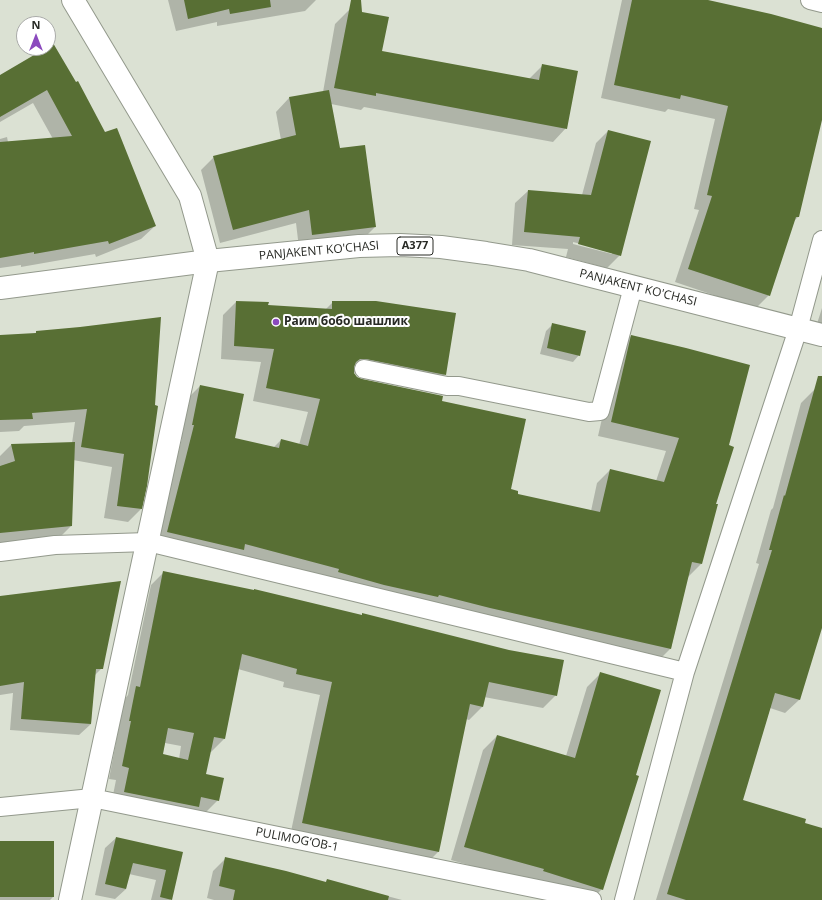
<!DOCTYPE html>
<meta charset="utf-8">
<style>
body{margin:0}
#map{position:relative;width:822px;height:900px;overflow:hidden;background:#dbe1d3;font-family:"Open Sans",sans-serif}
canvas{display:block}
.north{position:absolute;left:16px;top:16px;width:40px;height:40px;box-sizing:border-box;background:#fff;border:1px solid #a9aaa8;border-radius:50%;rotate:0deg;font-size:11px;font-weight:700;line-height:16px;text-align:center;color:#282a25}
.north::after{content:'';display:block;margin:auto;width:14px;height:18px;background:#8b4abe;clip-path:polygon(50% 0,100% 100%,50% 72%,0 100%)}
</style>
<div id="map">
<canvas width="822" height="900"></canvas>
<div class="north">N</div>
</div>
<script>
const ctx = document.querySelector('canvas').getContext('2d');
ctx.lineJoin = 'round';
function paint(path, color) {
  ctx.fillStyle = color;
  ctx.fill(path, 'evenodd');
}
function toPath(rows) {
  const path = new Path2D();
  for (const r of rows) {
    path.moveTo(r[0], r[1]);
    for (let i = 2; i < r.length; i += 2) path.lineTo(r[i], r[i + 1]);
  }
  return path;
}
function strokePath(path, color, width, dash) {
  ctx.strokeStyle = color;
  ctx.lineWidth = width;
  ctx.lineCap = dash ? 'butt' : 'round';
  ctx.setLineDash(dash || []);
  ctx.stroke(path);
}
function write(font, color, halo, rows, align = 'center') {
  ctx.font = font + ' "Open Sans",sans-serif';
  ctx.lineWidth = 4;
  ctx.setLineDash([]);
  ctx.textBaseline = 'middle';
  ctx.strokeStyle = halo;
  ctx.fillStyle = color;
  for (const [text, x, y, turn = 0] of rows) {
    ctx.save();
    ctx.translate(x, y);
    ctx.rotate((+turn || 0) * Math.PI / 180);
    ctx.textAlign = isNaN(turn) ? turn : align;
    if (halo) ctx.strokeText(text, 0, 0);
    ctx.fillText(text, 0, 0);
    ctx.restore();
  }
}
const shadow = toPath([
 [168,0,316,0,305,11,217,26,217,22,176,31],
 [622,0,703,0,822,29,822,116,798,217,793,222,769,295,755,309,675,282,699,210,694,209,715,119,668,109,665,112,601,98],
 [349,10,381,52,529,79,543,65,566,128,553,142,364,107,361,110,331,104,339,149,375,227,362,240,299,248,296,223,220,243,201,170,214,157,281,140,276,112,289,98,323,92,335,24],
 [53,45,155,226,141,239,96,257,95,254,21,267,21,265,0,268,0,139,7,137,8,142,53,139,33,103,0,122,0,76],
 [608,131,620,255,607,268,566,257,568,249,512,245,515,203,528,191,582,195,596,143],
 [573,242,612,252,612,254,573,244],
 [236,302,267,306,325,310,333,302,445,375,432,388,352,372,357,378,441,401,510,490,516,495,591,511,597,483,610,470,656,481,666,451,598,436,618,349,631,336,728,445,714,505,717,505,701,564,687,578,671,648,657,662,155,545,182,438,179,438,187,399,200,386,234,439,273,448,281,440,299,445,308,412,253,401,261,362,221,359,223,315],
 [822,308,822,329,816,327],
 [160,318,141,509,128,522,104,518,112,467,73,460,71,526,57,540,0,545,0,456,11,445,72,443,75,422,24,426,19,431,0,432,0,336,34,334,37,332,80,328],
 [553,324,579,355,573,362,540,354,546,331],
 [815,389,822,391,822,625,799,700,785,713,770,708,742,800,803,824,822,829,822,900,656,900,759,564,756,563,771,510,773,508,801,403],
 [164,572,556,695,543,708,484,697,482,707,469,720,466,719,438,852,425,865,290,836,320,695,283,687,284,682,238,669,224,739,211,752,210,752,205,775,218,800,205,813,111,805,116,780,109,779,124,700,128,695,151,585],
 [165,743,181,746,179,759,162,755],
 [0,597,102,668,94,676,91,724,79,735,10,730,13,693,0,695],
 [601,673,602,889,591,900,451,860,483,750,497,736,566,756,587,687],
 [116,838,182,853,170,900,151,900,156,880,129,874,126,889,115,899,95,895,105,848],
 [0,842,53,897,50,900,0,900],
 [226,858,325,883,327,880,402,900,214,900,207,898,213,871]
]);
const building = toPath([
 [184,0,270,0,271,7,230,14,229,9,188,19],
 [351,0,361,0,362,12,389,17,382,51,539,80,542,64,578,71,567,129,376,93,376,96,334,88],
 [632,0,708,0,771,14,822,28,822,120,799,217,796,217,770,296,688,269,712,196,707,195,728,106,681,95,680,99,614,85],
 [53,43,76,82,78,81,105,132,117,128,156,226,109,244,108,241,34,254,34,252,0,258,0,142,72,136,47,90,0,117,0,75,46,48,48,48,48,47],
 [329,90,340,148,365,145,376,227,312,235,309,210,233,230,213,156,296,135,289,97],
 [608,130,651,141,621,256,578,244,580,237,524,232,528,190,591,195],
 [236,301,269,302,268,305,332,309,332,301,376,301,456,313,446,375,366,359,360,359,356,362,354,367,354,373,357,377,362,379,443,396,442,401,526,419,511,489,518,491,518,494,600,512,610,469,664,482,679,438,611,422,631,335,686,348,750,365,729,445,734,447,716,504,718,504,702,564,692,562,671,649,490,608,439,595,438,597,384,585,338,572,339,569,245,544,244,550,167,532,194,425,192,425,200,385,244,394,235,438,279,448,281,439,308,446,320,399,266,388,274,349,234,346],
 [161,317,155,405,158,406,147,486,142,509,117,506,124,454,81,447,87,409,32,413,33,419,0,420,0,335,36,333,36,331,80,327],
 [552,323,586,331,580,356,547,348],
 [818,376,822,376,822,628,800,700,775,693,743,800,806,819,805,823,822,828,822,900,686,900,667,894,772,550,769,550,784,495,785,496],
 [75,442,72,526,0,533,0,466,15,461,11,444],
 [163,571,254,590,254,589,362,615,362,613,509,650,564,660,557,696,489,682,483,707,470,704,439,852,302,823,332,682,296,674,297,669,242,654,225,739,214,737,206,774,224,778,219,801,201,797,199,807,124,792,129,768,122,766,131,721,129,721,136,686,140,687],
 [168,728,194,733,188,760,163,754],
 [121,581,103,669,96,669,91,724,21,719,24,682,0,686,0,596],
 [600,672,661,690,636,775,639,776,603,890,543,871,544,869,464,847,497,735,575,758],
 [116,837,183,852,172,900,160,897,166,870,133,863,126,889,105,884],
 [0,841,54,841,54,897,0,897],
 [225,857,286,871,326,882,327,879,389,896,388,900,233,900,235,890,219,886]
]);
const minor = toPath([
 [810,0,822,3],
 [364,369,447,386,459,386,589,412,600,411,633,287],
 [0,552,55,545,148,542,685,672],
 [0,807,92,798,592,900],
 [624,900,685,672,798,329,822,240]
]);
const tertiary = toPath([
 [70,900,208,261]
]);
const secondary = toPath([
 [73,0,190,196,208,261]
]);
const primary = toPath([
 [0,288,208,261,359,246,400,245,441,247,486,253,529,260,822,335]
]);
const markers = [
 [276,322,4,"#8b4abe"]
];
const shields = [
 [415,246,36]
];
const shieldNames = [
 ["A377",415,246]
];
const streetNames = [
 ["PANJAKENT KO'CHASI",319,251,-5],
 ["PANJAKENT KO'CHASI",638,288,14],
 ["PULIMOG’OB-1",297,840,11]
];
const poiNames = [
 ["Раим бобо шашлик",284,322]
];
paint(shadow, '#0003');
paint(building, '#586f34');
strokePath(minor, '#93998c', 20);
strokePath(tertiary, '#93998c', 24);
strokePath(secondary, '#93998c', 24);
strokePath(primary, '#93998c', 24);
strokePath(minor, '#fff', 18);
strokePath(tertiary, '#fff', 22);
strokePath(secondary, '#fff', 22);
strokePath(primary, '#fff', 22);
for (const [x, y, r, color] of markers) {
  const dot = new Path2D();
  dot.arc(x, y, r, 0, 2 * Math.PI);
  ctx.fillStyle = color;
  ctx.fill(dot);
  strokePath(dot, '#fff', 1.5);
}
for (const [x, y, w] of shields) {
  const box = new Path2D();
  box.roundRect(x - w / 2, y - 9, w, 18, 3);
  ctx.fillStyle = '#fff';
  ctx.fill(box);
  strokePath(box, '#282a25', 1);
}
write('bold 11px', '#282a25', null, shieldNames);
write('12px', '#282a25', '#fff', streetNames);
write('bold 12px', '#282a25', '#fff', poiNames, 'left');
</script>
